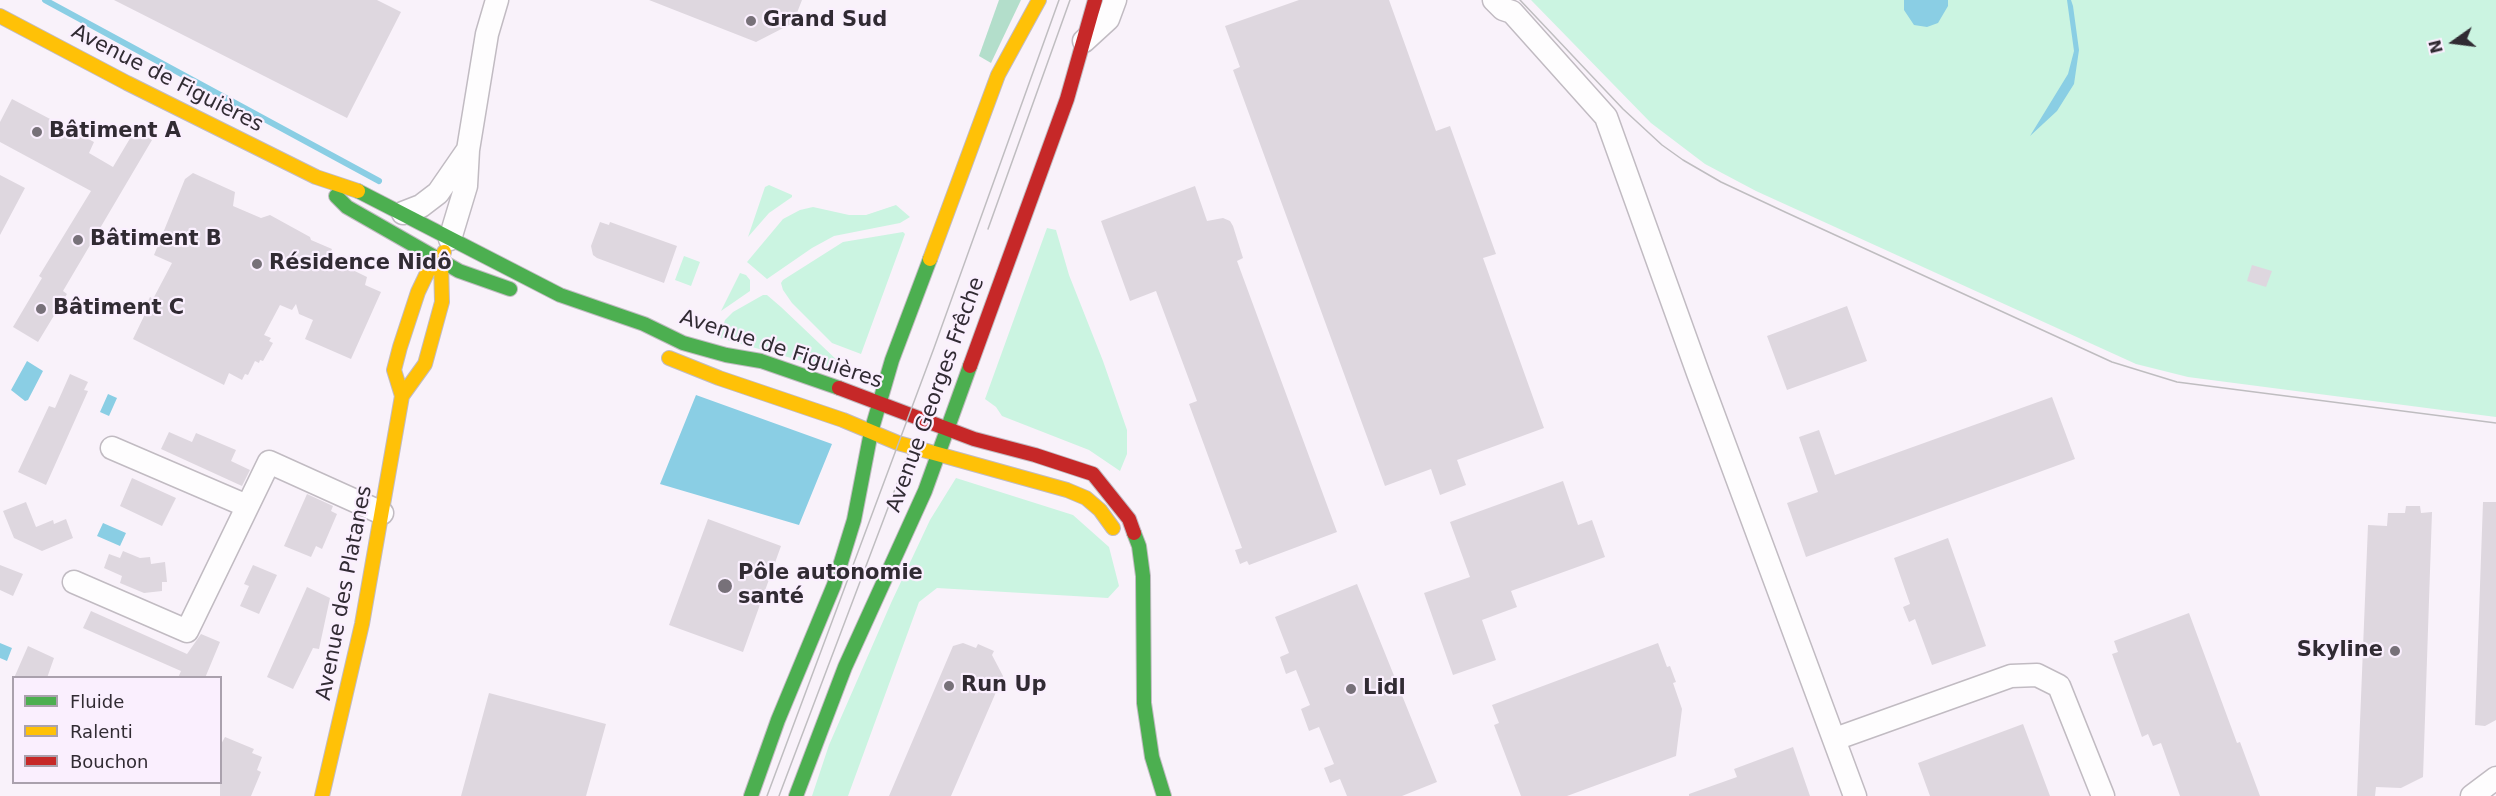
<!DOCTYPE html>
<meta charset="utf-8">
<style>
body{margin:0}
#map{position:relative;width:2496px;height:796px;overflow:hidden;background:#f9f2fa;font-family:"DejaVu Sans",sans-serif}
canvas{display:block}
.legend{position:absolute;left:12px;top:676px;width:210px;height:108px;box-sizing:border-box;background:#faeffe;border:2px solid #aaa1ad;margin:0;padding:8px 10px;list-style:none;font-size:18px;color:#312b33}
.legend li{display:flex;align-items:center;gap:12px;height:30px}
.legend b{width:30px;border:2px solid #aaa1ad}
.north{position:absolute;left:2424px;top:12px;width:60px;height:60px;-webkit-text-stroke:4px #faeffe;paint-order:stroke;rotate:256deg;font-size:16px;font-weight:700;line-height:24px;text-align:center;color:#312b33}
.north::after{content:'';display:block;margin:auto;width:21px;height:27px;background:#312b33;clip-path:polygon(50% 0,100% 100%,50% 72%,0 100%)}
</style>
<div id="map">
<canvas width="2496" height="796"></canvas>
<ul class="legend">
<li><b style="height:8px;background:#4caf50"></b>Fluide</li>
<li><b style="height:8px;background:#ffc107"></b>Ralenti</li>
<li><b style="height:8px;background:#c62828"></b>Bouchon</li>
</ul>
<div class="north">N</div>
</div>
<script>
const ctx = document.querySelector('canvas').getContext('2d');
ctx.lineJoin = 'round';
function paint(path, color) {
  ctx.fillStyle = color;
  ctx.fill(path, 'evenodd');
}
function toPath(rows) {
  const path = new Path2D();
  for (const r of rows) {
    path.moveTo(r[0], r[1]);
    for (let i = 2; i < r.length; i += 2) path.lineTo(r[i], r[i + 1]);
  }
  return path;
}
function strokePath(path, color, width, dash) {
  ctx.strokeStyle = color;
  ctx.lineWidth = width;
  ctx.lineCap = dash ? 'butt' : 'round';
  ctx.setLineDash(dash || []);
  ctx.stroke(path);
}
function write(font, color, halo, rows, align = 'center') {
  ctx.font = font + ' "DejaVu Sans",sans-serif';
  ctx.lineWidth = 4.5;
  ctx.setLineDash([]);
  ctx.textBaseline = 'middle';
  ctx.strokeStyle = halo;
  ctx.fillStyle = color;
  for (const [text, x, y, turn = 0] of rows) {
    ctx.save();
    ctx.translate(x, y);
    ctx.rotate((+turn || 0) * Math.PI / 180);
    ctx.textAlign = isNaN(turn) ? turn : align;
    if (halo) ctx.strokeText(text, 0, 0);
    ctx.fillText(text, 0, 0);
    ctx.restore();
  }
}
const green = toPath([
 [1531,0,2496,0,2496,417,2188,377,2136,364,1756,191,1705,164,1651,123],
 [769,185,792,195,792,197,769,213,748,237,765,187],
 [896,205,910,217,900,223,834,236,812,248,767,279,747,262,783,219,800,210,813,207,849,215,866,215],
 [1047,228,1056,230,1069,275,1103,361,1127,430,1127,454,1120,471,1089,450,1002,416,996,407,985,399],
 [903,232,905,234,861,354,832,343,792,303,783,290,781,283,783,280,843,242],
 [684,256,700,262,691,286,675,280],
 [740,273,746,275,750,280,750,291,721,311],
 [763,295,767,295,781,307,840,363,843,370,841,372,720,338,725,320,733,312],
 [956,478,1073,515,1109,547,1119,586,1108,598,937,588,919,602,848,796,812,796,829,745,891,603,930,520]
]);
const forest = toPath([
 [999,0,1021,0,991,63,979,56]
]);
const water = toPath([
 [1904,0,1948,0,1948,6,1938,23,1927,27,1914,25,1904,10],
 [2067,0,2071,0,2073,6,2079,50,2074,84,2057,111,2030,136,2068,74,2074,51],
 [27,361,43,371,28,400,25,401,11,390],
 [108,394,117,398,109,416,100,412],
 [696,395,832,444,799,525,660,484],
 [103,523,126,533,120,546,97,536],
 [0,643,12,648,7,661,0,658]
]);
const stream = toPath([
 [45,0,379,181]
]);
const building = toPath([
 [114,0,377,0,401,12,347,118],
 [649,0,802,0,793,23,756,42],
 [1299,0,1389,0,1436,131,1450,126,1496,254,1483,258,1544,428,1457,460,1466,485,1440,495,1431,469,1385,486,1233,70,1240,67,1225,26],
 [12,99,94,142,89,153,113,167,135,130,152,140,63,291,67,294,38,342,13,327,42,278,39,276,91,191,0,142,0,122],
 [193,173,235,192,233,206,261,218,270,215,310,237,311,240,332,249,328,258,367,277,365,285,381,292,351,359,305,339,313,320,299,314,296,304,292,310,280,305,264,335,271,338,269,341,273,343,263,361,260,360,259,363,255,361,248,375,245,374,242,380,229,373,224,385,133,339,146,312,143,311,150,297,153,299,172,263,154,255,185,179],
 [0,175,25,188,0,235],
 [1195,186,1207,221,1223,218,1230,221,1233,226,1243,258,1237,261,1337,532,1249,565,1247,561,1240,564,1235,550,1242,548,1189,404,1197,401,1156,291,1130,301,1101,221],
 [600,222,609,225,610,222,677,246,664,283,597,258,593,255,591,246],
 [2252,265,2272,271,2266,287,2247,281],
 [1847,306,1867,361,1787,390,1767,336],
 [70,374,88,382,84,390,88,391,46,485,18,472,49,406,55,408],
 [2052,397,2075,459,1806,557,1787,503,1818,492,1799,437,1819,430,1835,475],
 [169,432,192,442,196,433,236,450,231,461,250,470,242,486,161,449],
 [132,478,176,498,162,526,120,506],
 [1563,481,1578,525,1592,520,1605,557,1511,591,1517,607,1482,620,1496,660,1453,675,1424,593,1470,577,1450,522],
 [307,494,333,506,331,511,337,514,322,549,316,546,311,557,284,546],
 [26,502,36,527,53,520,54,524,66,519,73,538,42,551,14,538,3,511],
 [2483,502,2496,502,2496,720,2485,726,2475,725],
 [2406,506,2420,506,2421,513,2432,512,2423,777,2401,788,2376,787,2375,796,2357,796,2368,525,2387,526,2388,513,2405,513],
 [708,519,781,546,743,652,669,625],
 [1948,538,1986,646,1932,665,1915,619,1909,622,1903,607,1910,604,1894,558],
 [123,551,140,558,150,557,151,564,165,562,167,582,162,582,162,591,144,593,120,583,122,576,104,568,109,554,120,558],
 [0,565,23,574,13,596,0,590],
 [253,565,277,575,259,614,240,606,249,586,244,584],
 [1357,584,1437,782,1402,796,1347,796,1340,779,1330,783,1324,768,1334,764,1319,727,1309,731,1301,709,1310,705,1296,670,1286,674,1280,657,1289,653,1275,617],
 [307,587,330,598,319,649,313,648,293,689,267,677],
 [91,611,187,654,201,634,220,642,205,678,178,678,181,671,83,628],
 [2189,613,2237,743,2240,742,2260,796,2180,796,2161,743,2153,746,2148,734,2142,737,2112,654,2118,652,2114,641],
 [963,643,976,648,978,644,994,651,992,655,1003,676,951,796,889,796,953,646],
 [1658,643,1667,667,1670,666,1676,682,1673,683,1682,709,1676,756,1567,796,1521,796,1494,725,1499,723,1492,705],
 [28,646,54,658,47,678,14,678],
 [489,693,606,724,586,796,461,796],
 [2023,724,2050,796,1930,796,1918,763],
 [225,737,254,749,252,753,262,757,257,770,261,772,251,796,220,796,220,746],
 [1793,747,1810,796,1689,796,1689,794,1737,777,1734,769]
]);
const street = toPath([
 [1494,0,1503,9,1512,12,1606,117,1698,373,1855,796],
 [1084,41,1108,19,1115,0],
 [403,213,421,206,438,193,467,151],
 [450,239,466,186,468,150,487,34,497,0],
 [112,448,247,506],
 [74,582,187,631,269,462,382,513],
 [1835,739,2011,676,2037,675,2059,686,2103,796],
 [2472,796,2496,778]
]);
const fast = toPath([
 [358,191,560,295,644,324,683,343,726,355,761,361,839,388],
 [336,196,347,207,459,271,510,289],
 [1134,533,1139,546,1143,576,1144,703,1152,757,1164,796],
 [751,796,778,720,834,585,854,520,871,432,892,360,930,259],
 [796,796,845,667,925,491,970,366]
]);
const slow = toPath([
 [0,16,127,83,316,177,358,191],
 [930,259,998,75,1039,0],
 [669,358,719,378,843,420,898,443,1067,490,1086,498,1100,510,1113,528],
 [402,396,394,370,400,347,418,292,428,271,441,261,444,252],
 [322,796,362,624,402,396,425,364,442,302,441,261]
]);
const jam = toPath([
 [970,366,1067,99,1095,0],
 [839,388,974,439,1035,455,1093,474,1129,519,1134,533]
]);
const tram = toPath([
 [1520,0,1623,109,1662,145,1683,160,1721,182,1785,212,2112,362,2177,382,2496,423],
 [988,229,1070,0],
 [767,796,934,348,1059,0],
 [779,796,911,447]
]);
const markers = [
 [751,21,6,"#777179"],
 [37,132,6,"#777179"],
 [78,240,6,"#777179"],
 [257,264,6,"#777179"],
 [41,309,6,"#777179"],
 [725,586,8,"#777179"],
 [2395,651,6,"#777179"],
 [949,686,6,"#777179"],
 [1351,689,6,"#777179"]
];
const poiNames = [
 ["Grand Sud",763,21],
 ["Bâtiment A",49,132],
 ["Bâtiment B",90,240],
 ["Résidence Nidô",269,264],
 ["Bâtiment C",53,309],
 ["Pôle autonomie",738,574],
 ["santé",738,598],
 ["Skyline",2383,651,"right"],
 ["Run Up",961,686],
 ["Lidl",1363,689]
];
const streetNames = [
 ["Avenue de Figuières",167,79,27],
 ["Avenue de Figuières",781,350,18],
 ["Avenue Georges Frêche",936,395,-70],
 ["Avenue des Platanes",345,593,-79]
];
paint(green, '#cbf4e1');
paint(forest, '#b3decb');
paint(water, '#8acee4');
strokePath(stream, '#8acee4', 6);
paint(building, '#ded7df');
strokePath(street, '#c1bbc2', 25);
strokePath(fast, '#c1bbc2', 16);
strokePath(slow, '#c1bbc2', 16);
strokePath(jam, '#c1bbc2', 16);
strokePath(street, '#fefdfe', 22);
strokePath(fast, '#4caf50', 14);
strokePath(slow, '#ffc107', 14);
strokePath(jam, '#c62828', 14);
strokePath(tram, '#bfbdc0', 1.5);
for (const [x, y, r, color] of markers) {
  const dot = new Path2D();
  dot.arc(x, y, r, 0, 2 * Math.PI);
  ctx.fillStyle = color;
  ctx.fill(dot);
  strokePath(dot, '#faeffe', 2);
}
write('bold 21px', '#312b33', '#faeffe', poiNames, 'left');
write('21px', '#312b33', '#faeffe', streetNames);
</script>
